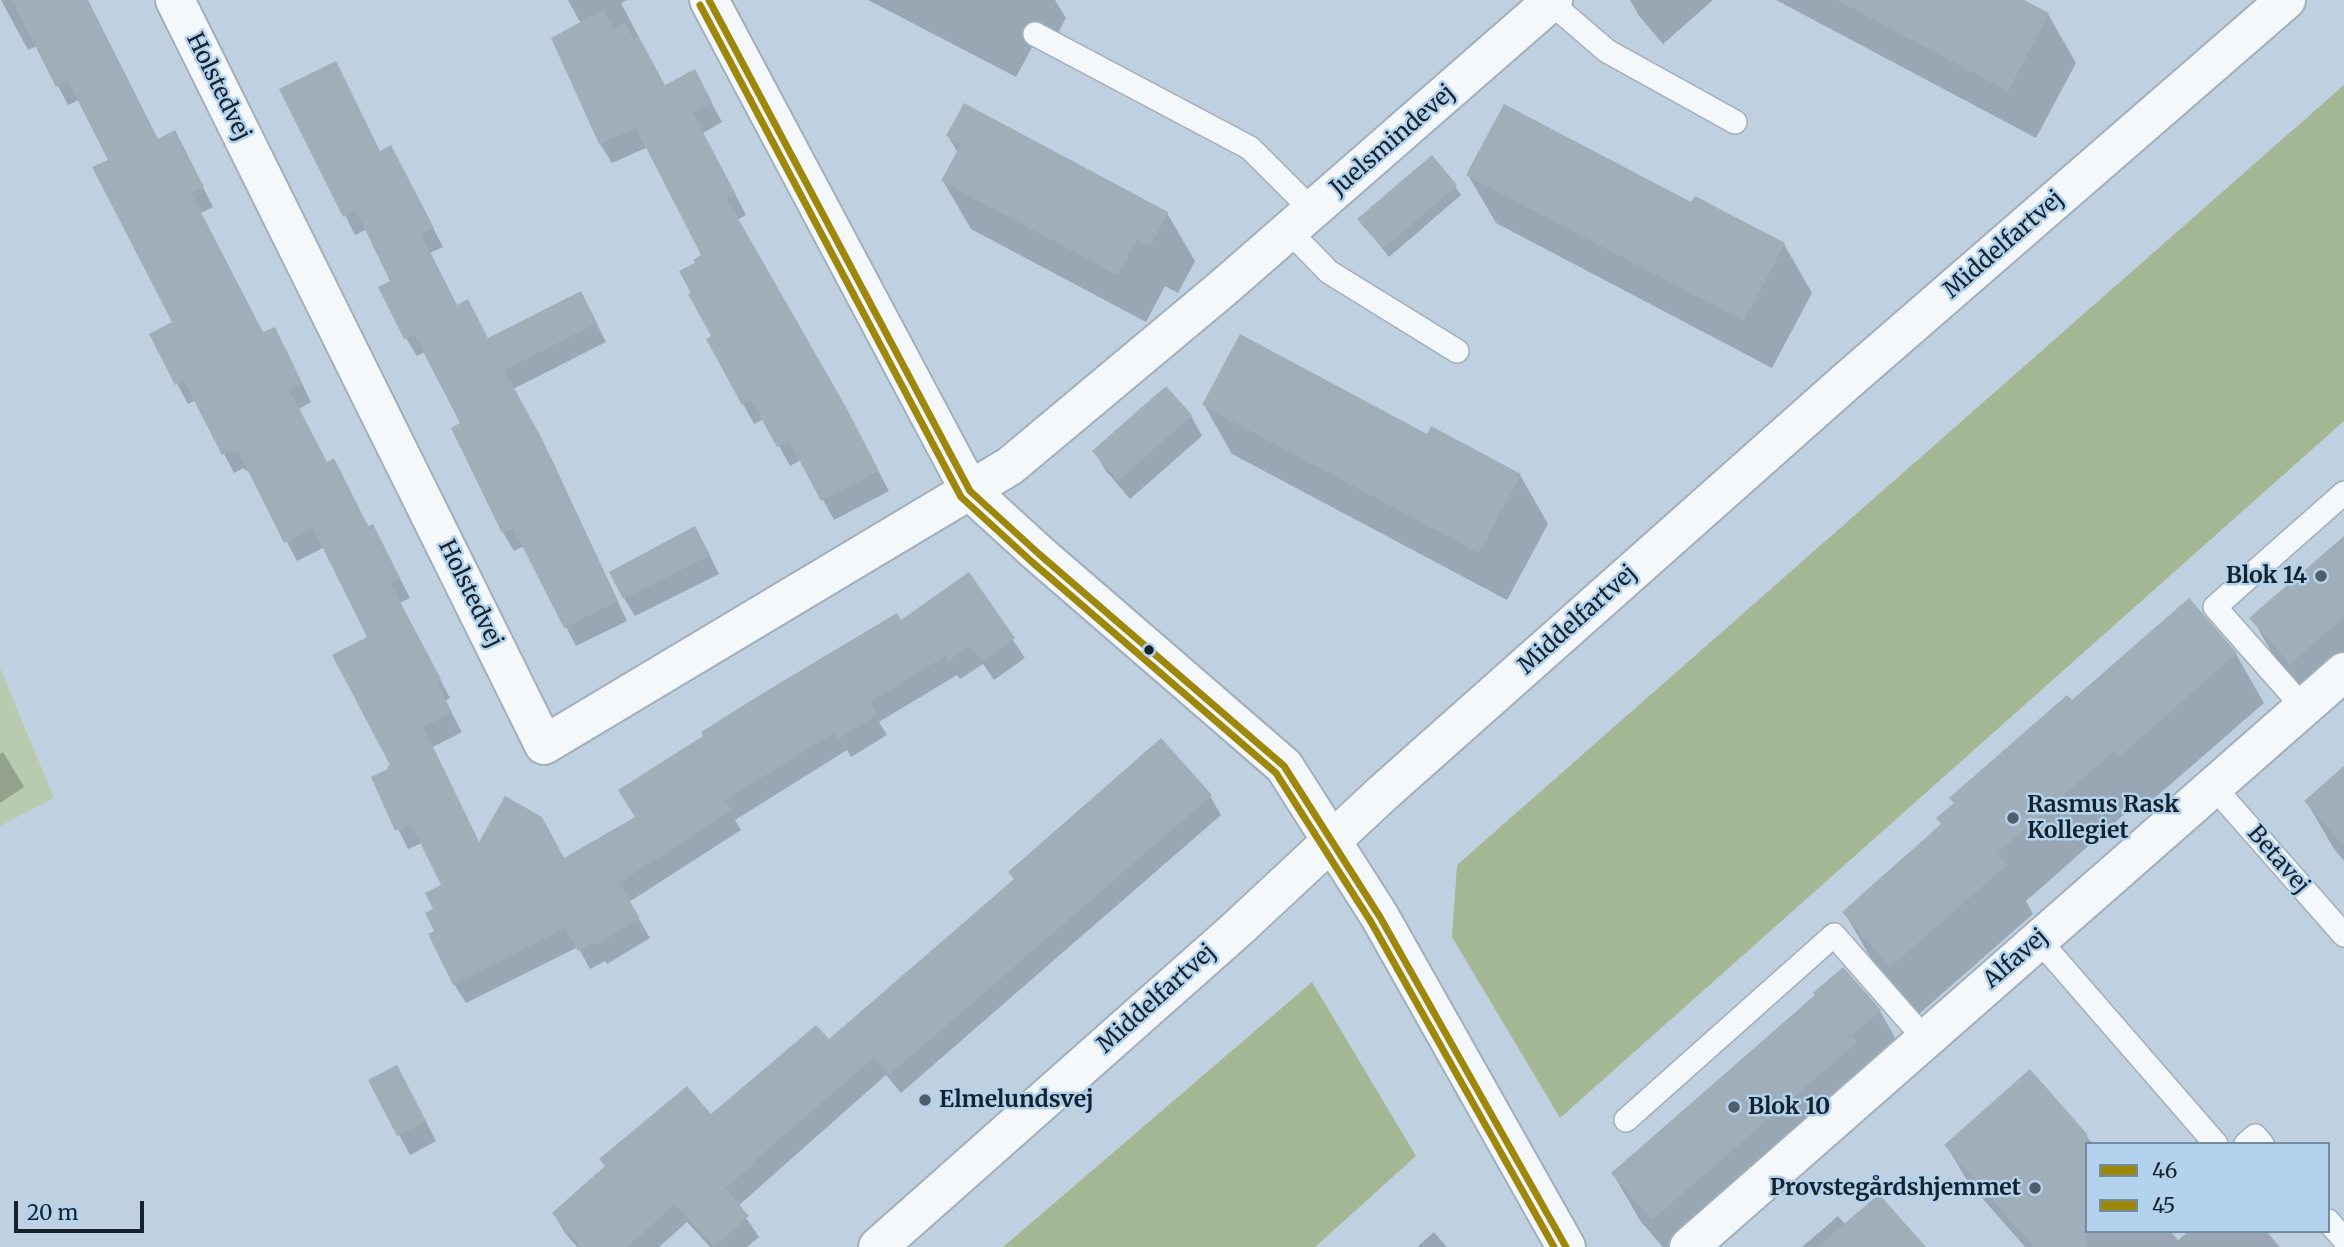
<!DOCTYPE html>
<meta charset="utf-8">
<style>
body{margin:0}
#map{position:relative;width:2344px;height:1247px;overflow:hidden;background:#bfd1e0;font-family:Merriweather,serif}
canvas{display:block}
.legend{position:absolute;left:2085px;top:1142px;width:245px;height:91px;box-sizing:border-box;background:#b2d2ed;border:2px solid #738b9f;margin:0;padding:9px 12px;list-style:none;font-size:21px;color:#15212b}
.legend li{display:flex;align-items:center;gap:14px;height:35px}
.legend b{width:35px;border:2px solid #738b9f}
.scale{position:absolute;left:14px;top:1201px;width:130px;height:32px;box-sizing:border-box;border:4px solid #15212b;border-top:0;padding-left:9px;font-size:21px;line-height:24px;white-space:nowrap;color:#15212b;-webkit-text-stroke:5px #b2d2ed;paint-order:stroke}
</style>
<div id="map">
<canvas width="2344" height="1247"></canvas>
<ul class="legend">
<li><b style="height:9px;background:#9e880b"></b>46</li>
<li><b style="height:9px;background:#9e880b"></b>45</li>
</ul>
<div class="scale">20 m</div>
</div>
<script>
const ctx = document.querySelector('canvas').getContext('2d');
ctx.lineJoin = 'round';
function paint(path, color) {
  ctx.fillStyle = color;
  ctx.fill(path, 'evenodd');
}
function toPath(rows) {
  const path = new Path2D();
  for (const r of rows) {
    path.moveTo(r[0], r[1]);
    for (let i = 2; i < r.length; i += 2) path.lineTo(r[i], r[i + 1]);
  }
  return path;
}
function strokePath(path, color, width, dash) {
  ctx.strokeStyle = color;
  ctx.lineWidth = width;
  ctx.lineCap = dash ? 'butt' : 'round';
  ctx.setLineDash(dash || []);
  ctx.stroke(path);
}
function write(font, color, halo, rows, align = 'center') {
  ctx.font = font + ' Merriweather,serif';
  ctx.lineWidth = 5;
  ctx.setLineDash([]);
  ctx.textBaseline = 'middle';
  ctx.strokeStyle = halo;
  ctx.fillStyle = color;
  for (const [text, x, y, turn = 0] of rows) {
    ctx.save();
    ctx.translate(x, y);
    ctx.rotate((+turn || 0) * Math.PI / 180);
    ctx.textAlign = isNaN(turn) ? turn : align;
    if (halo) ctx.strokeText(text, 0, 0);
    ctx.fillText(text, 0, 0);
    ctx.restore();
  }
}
const green = toPath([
 [0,668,54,798,0,826]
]);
const forest = toPath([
 [2344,85,2344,421,1560,1118,1452,937,1457,865],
 [1312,982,1416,1156,1315,1247,1003,1247]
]);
const shadow = toPath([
 [1,0,87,0,158,141,185,152,213,207,201,213,263,334,285,348,311,402,299,409,327,464,369,527,383,545,410,598,400,603,450,698,445,701,462,732,433,747,480,844,564,860,637,818,969,575,1025,658,994,680,983,664,960,679,957,675,879,722,887,735,851,757,847,750,735,820,741,830,629,902,650,938,607,964,605,961,590,969,578,947,466,1003,454,984,436,932,435,909,443,886,422,843,408,849,373,778,390,770,393,766,369,637,325,547,297,561,249,470,246,471,244,468,234,473,196,400,188,404,151,335,174,323,110,161,79,100,68,105,37,46,28,50],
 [568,0,627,0,621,3,665,87,705,91,722,122,703,133,746,215,737,220,856,429,889,491,834,520,801,460,790,466,764,419,754,424,708,339,713,337,693,294,697,264,704,256,648,147,612,163,600,144,553,39,581,24],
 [868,0,1055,0,1066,18,1049,50,1035,42,1016,77],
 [1630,0,1713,0,1663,44,1639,16],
 [1776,0,2020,0,2048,14,2076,63,2036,138],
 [282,90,401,166,443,247,430,253,457,307,488,340,591,312,606,342,513,389,551,458,627,621,576,646,524,546,514,551,503,532,453,429,463,424,425,352,417,356,406,338,392,282,367,229,355,235],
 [948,136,1167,213,1195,261,1178,293,1165,286,1146,322,971,229,943,181,958,153],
 [1468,175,1692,205,1784,244,1812,293,1772,368,1496,223],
 [1455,186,1461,195,1389,257,1360,220],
 [1204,405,1427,437,1520,475,1548,524,1507,600,1232,454],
 [1191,416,1202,436,1130,499,1106,471,1094,451],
 [2344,538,2344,689,2319,711,2280,667,2252,618],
 [705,546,719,574,635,616,624,598],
 [2189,600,2236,654,2264,703,2149,803,2144,797,2026,901,2033,914,1919,1014,1872,960,1844,912,1942,826,1955,804,1952,799,2072,703],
 [3,752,24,787,0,803,0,754],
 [2344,768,2344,861,2334,849,2306,801],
 [1210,796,1221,815,901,1093,886,1075,738,1206,759,1237,747,1247,710,1247,687,1222,659,1247,577,1247,565,1233,554,1214,829,1041],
 [1817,996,1880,1011,1907,1059,1704,1247,1663,1247,1641,1222,1613,1174],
 [2030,1072,2093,1144,2087,1144,2087,1231,2170,1231,2178,1240,2189,1231,2266,1231,2280,1247,2025,1247,1968,1182,1946,1145],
 [370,1081,408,1087,436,1141,410,1155],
 [1838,1216,1846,1225,1924,1247,1802,1247],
 [1434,1232,1447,1247,1417,1247]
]);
const building = toPath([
 [12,0,88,0,158,139,175,130,204,187,191,193,263,332,275,327,302,383,289,389,327,462,334,458,368,526,373,524,400,578,390,583,441,679,436,681,452,712,423,727,479,842,505,796,542,817,564,858,635,817,618,790,703,736,701,732,768,690,897,613,901,620,969,572,1015,638,981,662,970,646,948,661,945,656,870,702,877,715,838,739,835,732,725,800,731,810,619,883,640,918,594,946,592,943,578,951,565,928,453,985,428,934,434,931,425,913,433,909,425,893,441,885,411,824,395,831,371,777,388,769,387,767,390,765,332,655,367,637,313,528,284,543,238,451,234,453,232,450,222,455,184,381,175,385,149,334,172,322,92,167,108,160,68,81,56,87],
 [1837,0,2024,0,2049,13,2008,91],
 [603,10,614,30,625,23,634,40,639,37,665,85,695,69,712,102,693,113,736,195,727,199,846,407,879,471,821,501,789,441,777,447,751,400,742,405,706,339,711,336,688,294,691,293,679,271,695,263,693,260,701,255,636,128,599,144,551,38],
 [336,61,380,151,391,145,434,228,421,234,457,305,468,299,488,338,581,291,597,323,504,370,541,437,618,601,564,628,513,528,502,533,451,428,460,423,414,334,404,339,378,287,390,281,356,211,343,217,279,89],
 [964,103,1168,212,1150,246,1137,239,1118,275,941,181,961,144,946,136],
 [1504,104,1691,202,1695,196,1785,243,1744,321,1466,175],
 [1432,155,1457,185,1383,249,1357,219],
 [1240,334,1427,434,1431,426,1521,474,1479,553,1202,405],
 [1166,386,1192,415,1118,481,1092,451],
 [695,526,710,555,623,599,609,572],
 [2344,536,2344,617,2290,664,2249,618],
 [2189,598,2237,653,2120,756,2115,750,1997,853,2007,865,1890,967,1842,912,1941,824,1936,818,1954,803,1949,798,2067,695,2072,700],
 [1161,738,1212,795,889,1075,874,1057,752,1163,754,1164,725,1188,749,1216,714,1247,675,1204,627,1247,581,1247,552,1213,605,1166,599,1159,687,1086,711,1114,816,1025,829,1039,1014,879,1008,872],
 [2344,766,2344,846,2304,801],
 [1843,967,1881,1010,1852,1036,1857,1042,1652,1220,1611,1173,1815,995,1813,993],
 [397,1065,426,1121,397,1136,368,1080],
 [2030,1069,2087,1134,2087,1247,2034,1247,1944,1145],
 [1879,1194,1926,1247,1817,1247]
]);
const service = toPath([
 [1550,2,1607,51,1735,122],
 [1035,34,1250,148,1313,211],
 [1289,231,1329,272,1457,351],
 [2303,707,2215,607,2344,493],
 [2212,785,2344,935],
 [2038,939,2216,1144],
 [1626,1120,1834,935,1925,1039],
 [2246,1144,2255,1136,2262,1144],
 [2328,1221,2344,1239]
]);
const minor = toPath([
 [175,0,544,745,1010,466,1223,288,1553,0],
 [709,0,970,491,1039,554,1284,766,1331,840],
 [1689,1247,2344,672]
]);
const tertiary = toPath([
 [1331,840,1380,917,1566,1247]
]);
const secondary = toPath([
 [878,1247,1236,930,1384,792,1848,380,2286,0]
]);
const bus1 = toPath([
 [709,0,970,491,1039,554,1284,766,1380,917,1566,1247]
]);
const bus2 = toPath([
 [700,5,961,497,1032,562,1276,773,1371,922,1554,1247]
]);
const markers = [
 [2321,576,7,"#505f6a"],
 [1149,650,6,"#15212b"],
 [2013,818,7,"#505f6a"],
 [925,1100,7,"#505f6a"],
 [1734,1107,7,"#505f6a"],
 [2035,1188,7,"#505f6a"]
];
const streetNames = [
 ["Holstedvej",218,87,64],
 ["Juelsmindevej",1393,141,-41],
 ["Middelfartvej",2004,245,-41],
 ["Holstedvej",470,594,64],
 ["Middelfartvej",1578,620,-42],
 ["Betavej",2278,860,49],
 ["Alfavej",2016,959,-41],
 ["Middelfartvej",1157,999,-42]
];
const poiNames = [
 ["Blok 14",2307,576,"right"],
 ["Rasmus Rask",2027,805],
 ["Kollegiet",2027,831],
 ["Elmelundsvej",939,1100],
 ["Blok 10",1748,1107],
 ["Provstegårdshjemmet",2021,1188,"right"]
];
paint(green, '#b8cbae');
paint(forest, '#a3b795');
paint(shadow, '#0003');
paint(building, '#a0aeba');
strokePath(service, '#a1afbb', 26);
strokePath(minor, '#a1afbb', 42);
strokePath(tertiary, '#a1afbb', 42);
strokePath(secondary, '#a1afbb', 42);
strokePath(service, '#f5f8fa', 23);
strokePath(minor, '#f5f8fa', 38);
strokePath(tertiary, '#f5f8fa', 38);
strokePath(secondary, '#f5f8fa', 38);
strokePath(bus1, '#9e880b', 7);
strokePath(bus2, '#9e880b', 7);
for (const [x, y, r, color] of markers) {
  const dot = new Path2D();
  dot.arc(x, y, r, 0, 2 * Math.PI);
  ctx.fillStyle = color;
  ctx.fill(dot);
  strokePath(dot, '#b2d2ed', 2.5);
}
write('23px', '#15212b', '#b2d2ed', streetNames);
write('bold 23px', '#15212b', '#b2d2ed', poiNames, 'left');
</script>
